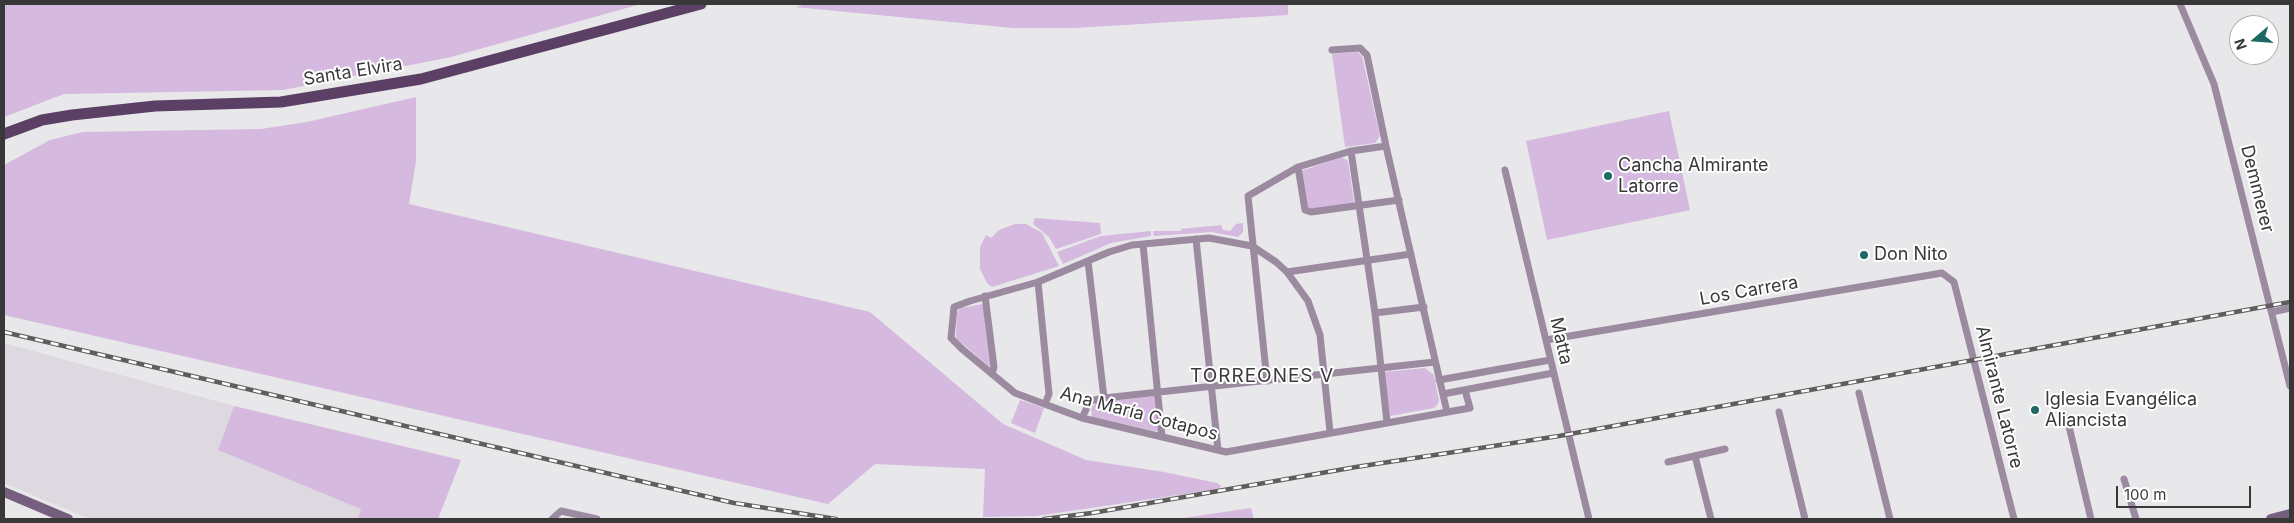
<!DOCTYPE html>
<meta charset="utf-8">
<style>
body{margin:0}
#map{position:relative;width:2294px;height:523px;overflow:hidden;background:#e8e7e9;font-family:Inter,sans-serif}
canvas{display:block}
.frame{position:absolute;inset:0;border:5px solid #393839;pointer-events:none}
.north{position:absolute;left:2229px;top:15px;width:50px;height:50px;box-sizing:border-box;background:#fff;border:1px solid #b0afb0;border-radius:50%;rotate:252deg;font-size:14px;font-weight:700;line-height:20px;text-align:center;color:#393839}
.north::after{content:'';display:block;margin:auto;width:18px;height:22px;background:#1e6963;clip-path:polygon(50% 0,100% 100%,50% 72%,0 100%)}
.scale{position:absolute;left:2116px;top:486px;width:135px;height:22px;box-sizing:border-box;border:2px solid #393839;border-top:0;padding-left:6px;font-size:15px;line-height:18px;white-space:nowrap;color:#393839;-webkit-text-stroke:4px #fff;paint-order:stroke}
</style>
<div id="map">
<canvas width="2294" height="523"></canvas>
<div class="frame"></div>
<div class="north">N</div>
<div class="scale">100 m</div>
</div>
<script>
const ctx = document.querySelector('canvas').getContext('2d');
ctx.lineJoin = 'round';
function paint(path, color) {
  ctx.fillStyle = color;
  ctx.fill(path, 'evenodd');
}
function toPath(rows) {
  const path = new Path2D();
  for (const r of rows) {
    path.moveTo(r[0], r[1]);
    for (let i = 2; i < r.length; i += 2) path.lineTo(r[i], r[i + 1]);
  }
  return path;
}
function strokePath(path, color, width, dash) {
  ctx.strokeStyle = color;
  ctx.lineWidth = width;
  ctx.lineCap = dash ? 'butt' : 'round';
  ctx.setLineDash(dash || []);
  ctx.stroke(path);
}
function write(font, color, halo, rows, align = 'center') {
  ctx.font = font + ' Inter,sans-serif';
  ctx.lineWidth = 4;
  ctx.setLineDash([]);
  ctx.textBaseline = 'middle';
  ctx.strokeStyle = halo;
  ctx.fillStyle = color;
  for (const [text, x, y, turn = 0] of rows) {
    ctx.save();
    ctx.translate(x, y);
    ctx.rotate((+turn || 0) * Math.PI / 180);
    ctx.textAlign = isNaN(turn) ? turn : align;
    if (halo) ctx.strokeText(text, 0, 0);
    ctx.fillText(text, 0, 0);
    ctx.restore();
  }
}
const built = toPath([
 [4,343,234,406,218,450,362,509,358,519,90,519,4,483]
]);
const green = toPath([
 [4,4,641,4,451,57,283,90,64,94,4,117],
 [806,4,1288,4,1288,15,1075,28,1013,28,795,7],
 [1357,52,1362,56,1380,136,1375,143,1345,147,1332,54],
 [416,97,416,161,409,204,870,312,1003,424,1086,460,1164,472,1217,483,1221,486,1219,489,1036,516,983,517,985,469,875,464,828,504,4,315,4,165,50,140,83,132,261,129,307,122],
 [1669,111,1690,210,1547,240,1526,141],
 [1342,157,1348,161,1354,202,1350,205,1308,209,1301,171],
 [1035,218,1100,223,1101,234,1056,249,1049,237,1033,224],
 [1243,223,1243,232,1238,237,1211,232,1154,236,1153,231,1181,231,1181,229,1221,225,1223,230,1230,231,1236,224],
 [1015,224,1026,224,1042,233,1059,266,992,287,987,283,980,269,980,247,986,235,991,238,999,230],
 [1151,231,1151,236,1111,243,1063,264,1057,252,1101,236],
 [983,304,991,368,957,339,956,336,957,312,961,308],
 [1425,368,1434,375,1439,401,1437,405,1434,408,1390,416,1384,372],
 [1155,396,1160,432,1092,417,1091,407,1098,402],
 [1020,400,1044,408,1035,433,1011,423],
 [234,406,461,460,438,519,358,519,361,509,218,450],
 [1251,508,1254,519,1178,519,1190,517]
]);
const minor = toPath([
 [2180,4,2214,84,2290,386],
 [1332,50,1360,48,1367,55,1386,146,1447,412],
 [1351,151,1375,313,1387,422],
 [1298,167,1305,210,1311,212,1399,200],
 [1505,170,1589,519],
 [1196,239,1218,450],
 [1143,244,1162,437],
 [1088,261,1104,398],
 [1287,272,1411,254],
 [1038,282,1049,394,1045,404],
 [985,296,994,367,992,374],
 [2272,312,2290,308],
 [1375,313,1424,307],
 [1546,340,1942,273,1954,282,2014,519],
 [1439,380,1550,360],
 [1267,381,1248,196,1298,167,1351,151,1386,146],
 [1859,393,1890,519],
 [1443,394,1553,373],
 [1779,412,1805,519],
 [1082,418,1090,401,1104,398,1435,362],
 [2067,418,2091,519],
 [1330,432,1320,335,1308,301,1287,272,1276,262,1252,246,1209,238,1132,245,1109,252,1038,282,970,301,954,307,951,338,962,349,1015,393,1082,418,1226,452,1470,408,1465,390],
 [1695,456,1711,519],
 [1668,462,1725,449],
 [2124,479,2136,519],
 [552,519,561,511,597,519]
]);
const secondary = toPath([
 [4,492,68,519],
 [2271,519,2290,514]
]);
const primary = toPath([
 [4,134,42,120,72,115,155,106,281,102,421,79,701,4]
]);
const rail = toPath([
 [4,332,734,503,836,519],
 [1044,519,1092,513,1356,467,1559,436,2290,302]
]);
const markers = [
 [1608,176,5,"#1e6963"],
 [1864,255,5,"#1e6963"],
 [2035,410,5,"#1e6963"]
];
const streetNames = [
 ["Santa Elvira",353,72,-9],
 ["Demmerer",2257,189,76],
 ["Los Carrera",1749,291,-10],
 ["Matta",1561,341,77],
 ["Almirante Latorre",1999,397,76],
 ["Ana María Cotapos",1139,414,15]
];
const poiNames = [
 ["Cancha Almirante",1618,166],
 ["Latorre",1618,187],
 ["Don Nito",1874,255],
 ["Iglesia Evangélica",2045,400],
 ["Aliancista",2045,421]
];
const neighbourhoodNames = [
 ["TORREONES V",1262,376]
];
paint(built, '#ded8e1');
paint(green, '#d5b9df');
strokePath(minor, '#9b8aa0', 7);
strokePath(secondary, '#755e7e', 10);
strokePath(primary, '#5b3f65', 11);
strokePath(rail, '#5f5e5f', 4.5);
strokePath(rail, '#fff', 2.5, [8]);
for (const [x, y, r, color] of markers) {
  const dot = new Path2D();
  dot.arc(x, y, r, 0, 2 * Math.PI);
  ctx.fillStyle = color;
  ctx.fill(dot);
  strokePath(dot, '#fff', 2);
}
write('18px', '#393839', '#fff', streetNames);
write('18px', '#393839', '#fff', poiNames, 'left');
ctx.letterSpacing = '1px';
write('19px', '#3c3a3c', '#fff', neighbourhoodNames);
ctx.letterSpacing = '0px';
</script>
